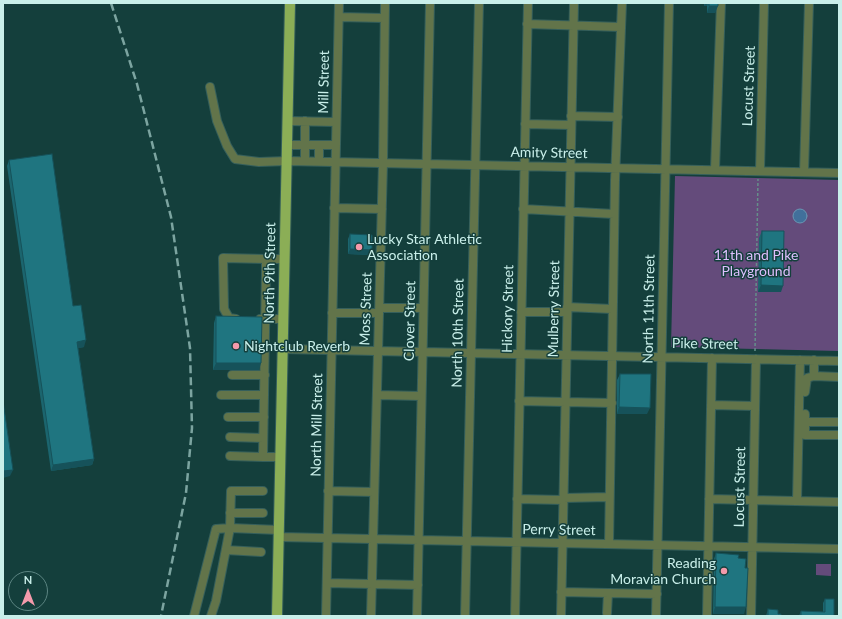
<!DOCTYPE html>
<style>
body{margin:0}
#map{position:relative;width:842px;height:619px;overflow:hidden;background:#143f3c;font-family:Lato,sans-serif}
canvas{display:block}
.frame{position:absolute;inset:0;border:4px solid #c9efea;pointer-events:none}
.north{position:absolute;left:8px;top:571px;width:40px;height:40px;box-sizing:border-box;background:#143f3c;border:1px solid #5c8582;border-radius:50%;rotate:0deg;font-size:11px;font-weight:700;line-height:16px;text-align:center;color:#c9efea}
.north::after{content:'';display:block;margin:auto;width:14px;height:18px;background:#f39aab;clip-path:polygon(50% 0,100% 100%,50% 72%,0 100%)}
</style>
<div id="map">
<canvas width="842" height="619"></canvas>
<div class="frame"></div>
<div class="north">N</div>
</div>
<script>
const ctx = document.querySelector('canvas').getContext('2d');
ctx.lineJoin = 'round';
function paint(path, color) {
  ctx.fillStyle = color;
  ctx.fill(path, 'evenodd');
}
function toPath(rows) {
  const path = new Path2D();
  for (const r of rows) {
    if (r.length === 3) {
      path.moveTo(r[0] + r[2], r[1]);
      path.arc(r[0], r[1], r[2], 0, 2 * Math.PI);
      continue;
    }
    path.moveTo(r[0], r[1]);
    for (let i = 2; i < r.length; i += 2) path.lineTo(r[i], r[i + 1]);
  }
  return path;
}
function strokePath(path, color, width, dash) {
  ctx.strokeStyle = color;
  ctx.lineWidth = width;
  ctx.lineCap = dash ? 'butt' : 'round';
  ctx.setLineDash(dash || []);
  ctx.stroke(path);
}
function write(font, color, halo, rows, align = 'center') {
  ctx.font = font + ' Lato,sans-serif';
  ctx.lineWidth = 3;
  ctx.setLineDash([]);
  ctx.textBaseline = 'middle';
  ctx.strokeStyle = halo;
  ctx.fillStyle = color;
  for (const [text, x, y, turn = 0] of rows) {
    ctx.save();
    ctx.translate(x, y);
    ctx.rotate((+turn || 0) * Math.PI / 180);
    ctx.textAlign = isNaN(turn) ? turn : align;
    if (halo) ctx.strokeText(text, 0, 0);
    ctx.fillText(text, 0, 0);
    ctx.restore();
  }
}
const green = toPath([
 [675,176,839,180,839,351,671,347],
 [816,564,831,564,831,576,816,575]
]);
const water = toPath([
 [800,216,7]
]);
const path = toPath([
 [755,351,758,179]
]);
const minor = toPath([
 [339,17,384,18],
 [527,24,621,27],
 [210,87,217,121,227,146,235,159,259,162,287,161,839,173],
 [571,116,618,117],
 [287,121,336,122],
 [525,124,571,125],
 [287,145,335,145],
 [305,161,305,121],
 [319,161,319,145],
 [715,169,721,3],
 [760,170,764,3],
 [804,172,809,3],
 [334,208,382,209],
 [523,209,614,214],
 [567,307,612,309],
 [380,308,423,308],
 [521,312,567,312],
 [332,313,379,313],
 [236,319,229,318,224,309,223,258,266,259],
 [260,319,283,319],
 [283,349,839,361],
 [814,360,814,376,839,377],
 [232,375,265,375],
 [805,392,807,378,814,376],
 [221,395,264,395],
 [377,395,421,396],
 [519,401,612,403],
 [711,405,755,406],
 [805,414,805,435,838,435],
 [228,417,264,417],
 [804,422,839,422],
 [230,437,263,438],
 [230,456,263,457],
 [281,457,263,457,266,271,266,259,285,259],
 [263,491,231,491,230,528,279,530],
 [328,491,374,492],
 [563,498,609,497],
 [517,499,563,500],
 [709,499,839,502],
 [797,501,800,360],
 [230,513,263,513],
 [279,537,839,549],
 [609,544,615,180,622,3],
 [226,550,261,552],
 [327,583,418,585],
 [561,592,657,594],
 [607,613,608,593],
 [194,616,216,529,230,528,216,601,211,616],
 [326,616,339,3],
 [371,616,383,163,385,3],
 [417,616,430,3],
 [465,616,479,3],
 [515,616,528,3],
 [561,616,574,3],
 [656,616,669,3],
 [707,616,712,358],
 [751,616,756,359]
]);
const major = toPath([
 [277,616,290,3]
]);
const rail = toPath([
 [111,3,137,84,171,217,190,348,192,428,186,493,161,616]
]);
const wall = toPath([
 [704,3,718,3,715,13,707,13,707,6,704,6],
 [9,160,73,306,84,347,78,348,94,459,92,465,51,471,7,166],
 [762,231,781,292,758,292,759,238],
 [350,234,370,255,348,254,348,239],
 [216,316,259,370,213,370,214,323],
 [620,374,647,414,617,414,617,380],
 [716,553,738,558,744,614,713,614,714,559],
 [825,599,834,616,799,616,801,611,823,612,823,603],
 [768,609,778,614,781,616,766,616]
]);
const shadedWall = toPath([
 [705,3,708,3,707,6,704,6],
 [709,6,718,6,715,13,707,13],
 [350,249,372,250,370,255,348,254],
 [761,285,783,286,781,292,758,292],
 [86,340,84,347,75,349,77,342],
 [216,363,261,363,259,370,213,370],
 [619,407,650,408,647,414,617,414],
 [94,459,92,465,51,471,53,465],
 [13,470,10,476,3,478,3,471],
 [715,607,746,607,744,614,713,614]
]);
const building = toPath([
 [709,3,718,3,718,6,709,6,709,3],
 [52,154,73,306,81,305,86,340,77,342,94,459,53,465,9,160,52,154],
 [762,231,784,231,783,286,761,285,762,231],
 [350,234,372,235,372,250,350,249,350,234],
 [216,316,262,317,261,363,216,363,216,316],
 [620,374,651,374,650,408,619,407,620,374],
 [3,401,13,470,3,471,3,401],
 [716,553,739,555,738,558,746,559,745,568,748,568,746,607,715,607,716,553],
 [825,599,834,599,834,616,801,616,801,611,825,612,825,599],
 [768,609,778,610,778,614,781,614,781,616,768,616,768,609]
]);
const markers = [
 [359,247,4,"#f39aab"],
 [236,346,4,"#f39aab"],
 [724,571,4,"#f39aab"]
];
const streetNames = [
 ["Mill Street",324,82,-89],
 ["Locust Street",749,86,-88],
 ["Amity Street",549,153,1],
 ["North 9th Street",270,273,-89],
 ["Moss Street",366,309,-88],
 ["Hickory Street",508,309,-89],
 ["Mulberry Street",554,309,-89],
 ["North 11th Street",649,309,-89],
 ["Clover Street",410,321,-89],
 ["North 10th Street",458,333,-89],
 ["Pike Street",705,344,1],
 ["North Mill Street",317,425,-89],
 ["Locust Street",740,487,-89],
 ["Perry Street",559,530,1]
];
const poiNames = [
 ["Lucky Star Athletic",367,239],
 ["Association",367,255],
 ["Nightclub Reverb",244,346],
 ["Reading",716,563,"right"],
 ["Moravian Church",716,579,"right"]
];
const parkNames = [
 ["11th and Pike",756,255],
 ["Playground",756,271]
];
paint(green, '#644b7b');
paint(water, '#41709b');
strokePath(water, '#6a96b3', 1);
strokePath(minor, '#355f5b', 10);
strokePath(major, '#355f5b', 12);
strokePath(path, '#658e8a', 1.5, [3, 2]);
strokePath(minor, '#62744a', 8);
strokePath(major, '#8bae56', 10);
strokePath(rail, '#7ca4a0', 2.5, [8, 4]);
paint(wall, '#1b656e');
paint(shadedWall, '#16525a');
paint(building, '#1f7580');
strokePath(building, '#16525a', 1);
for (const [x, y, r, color] of markers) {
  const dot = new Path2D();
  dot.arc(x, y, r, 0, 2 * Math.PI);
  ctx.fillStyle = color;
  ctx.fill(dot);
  strokePath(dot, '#143f3c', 1.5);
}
write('14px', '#c9efea', '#143f3c', streetNames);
write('14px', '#c9efea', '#143f3c', poiNames, 'left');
write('14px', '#debffe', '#143f3c', parkNames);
</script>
